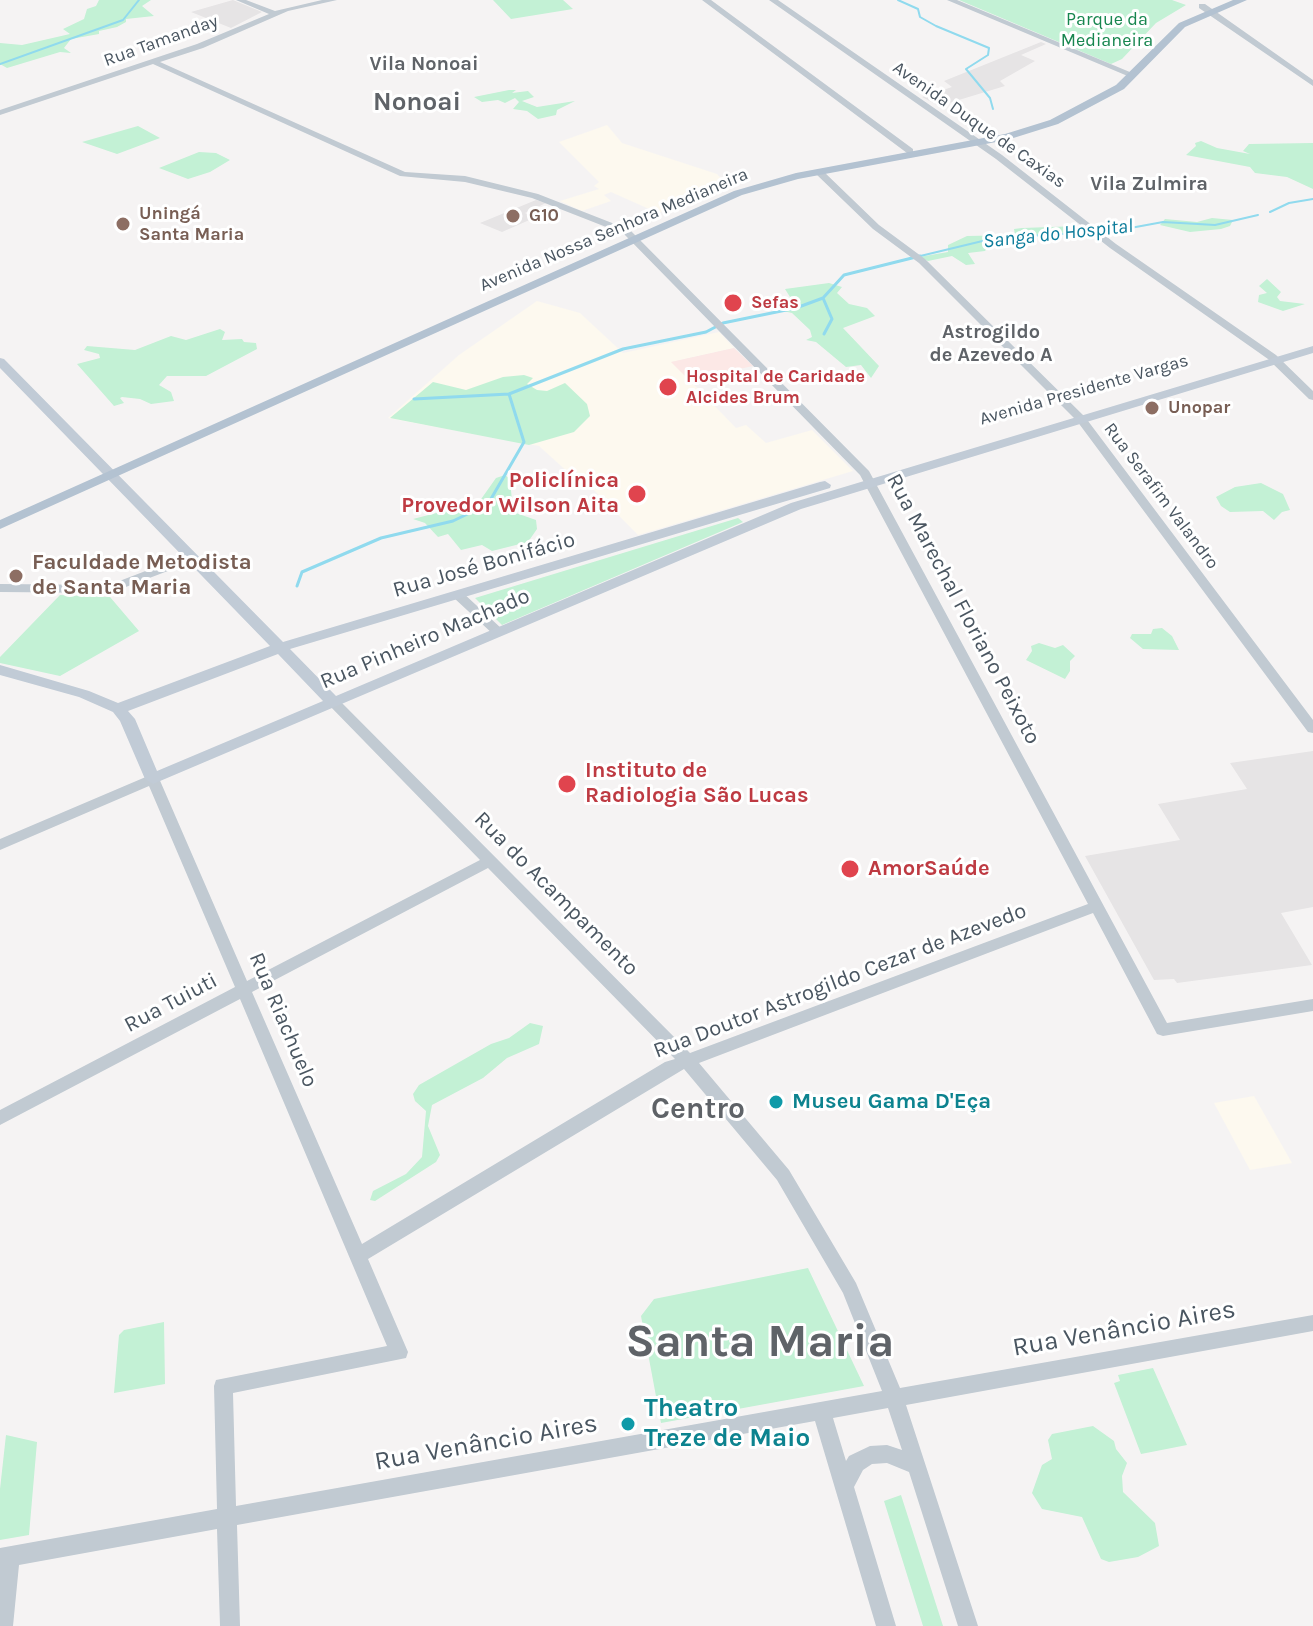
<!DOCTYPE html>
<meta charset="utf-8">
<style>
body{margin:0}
canvas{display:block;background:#f5f3f3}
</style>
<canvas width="1313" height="1626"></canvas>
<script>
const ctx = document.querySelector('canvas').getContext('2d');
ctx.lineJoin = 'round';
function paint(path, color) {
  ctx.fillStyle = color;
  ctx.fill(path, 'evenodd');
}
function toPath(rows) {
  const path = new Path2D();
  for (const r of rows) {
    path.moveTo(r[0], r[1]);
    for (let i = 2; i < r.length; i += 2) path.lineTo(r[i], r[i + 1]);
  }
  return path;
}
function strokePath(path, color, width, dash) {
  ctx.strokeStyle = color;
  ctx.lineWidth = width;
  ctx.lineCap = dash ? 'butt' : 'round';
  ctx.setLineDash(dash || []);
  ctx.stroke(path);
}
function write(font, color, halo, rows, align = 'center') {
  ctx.font = font + ' Karla,sans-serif';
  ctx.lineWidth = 6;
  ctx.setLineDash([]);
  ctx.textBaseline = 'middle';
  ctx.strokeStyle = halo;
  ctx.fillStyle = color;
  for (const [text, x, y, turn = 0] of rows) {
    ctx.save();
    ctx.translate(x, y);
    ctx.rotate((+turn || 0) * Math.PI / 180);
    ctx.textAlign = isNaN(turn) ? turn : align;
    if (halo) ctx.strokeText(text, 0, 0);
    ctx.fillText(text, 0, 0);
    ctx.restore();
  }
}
const commercial = toPath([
 [607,125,622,143,717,174,728,186,658,213,611,192,604,195,611,201,582,211,560,201,599,189,594,186,599,182,559,142],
 [537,301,580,313,623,353,719,332,734,348,672,362,736,428,746,425,766,443,812,430,853,471,638,535,576,472,570,474,539,446,388,418,459,355],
 [1254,1096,1292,1163,1250,1170,1214,1103]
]);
const education = toPath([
 [233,0,262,12,231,28,191,12],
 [1041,42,1046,44,1021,55,1035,61,1000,81,1005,86,939,106,922,97,952,87,944,81],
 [536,200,546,203,525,213,534,218,502,232,480,223],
 [1313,751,1313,907,1281,913,1312,965,1177,983,1174,979,1154,980,1085,856,1180,840,1158,804,1247,789,1230,763]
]);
const medical = toPath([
 [734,348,753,366,689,380,671,362]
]);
const green = toPath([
 [99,0,151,0,142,6,154,16,126,19,126,22,117,27,99,31,99,34,71,39,64,48,71,53,60,52,7,68,0,64,0,43,22,45,70,34,63,29,84,19,87,9,96,6],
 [493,0,563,0,573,9,511,19],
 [959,0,1172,0,1186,5,1156,23,1122,59,1111,64],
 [509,90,516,90,512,93,528,91,534,97,522,101,537,107,575,101,557,110,556,115,538,119,527,111,513,109,519,102,515,98,505,103,498,100,482,102,474,97],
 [138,126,160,138,117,154,82,142],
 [1201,141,1217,148,1250,154,1243,151,1249,144,1313,143,1313,189,1287,177,1255,173,1250,167,1186,155,1196,146,1195,143],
 [199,152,216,153,230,160,210,172,188,179,159,168],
 [1212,218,1233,220,1230,226,1221,229,1190,232,1160,225,1165,219,1197,222],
 [1079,226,1087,234,1077,237,1071,234,1026,237,988,247,985,251,968,253,975,264,966,265,952,256,928,261,919,257,948,252,948,245,967,236,1015,235,1014,229,1022,228],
 [1267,279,1281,292,1277,297,1280,301,1305,304,1283,311,1258,302,1259,295,1267,293,1259,286],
 [829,283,842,287,837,293,849,304,867,308,875,316,843,328,879,366,871,378,861,365,846,367,816,342,806,340,812,337,810,330,792,313,778,310,779,304,790,297,785,289],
 [220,329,225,332,222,340,242,339,244,342,256,343,257,349,206,376,167,376,159,385,171,392,174,401,151,404,140,399,122,397,120,398,124,403,114,406,77,364,100,358,99,354,84,350,87,346,135,350,171,336,186,340],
 [524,375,533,378,527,384,537,390,547,391,565,383,587,404,590,416,574,432,529,445,390,418,433,382,466,390,503,377],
 [505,475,510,479,513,512,536,520,537,529,528,542,492,551,482,545,461,550,448,534,438,537,425,523,413,519,479,502,496,478],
 [1261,483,1283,494,1290,510,1282,512,1274,520,1263,511,1230,512,1221,506,1216,497,1235,487],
 [738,518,743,522,502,625,475,598],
 [60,595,110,597,139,631,60,676,0,663,0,657],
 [1162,628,1172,636,1179,650,1143,649,1130,638,1132,634,1151,634,1153,629],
 [1039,643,1055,648,1063,645,1075,656,1070,661,1070,671,1065,679,1026,660,1032,651,1031,646],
 [530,1023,543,1026,539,1044,507,1058,483,1078,432,1105,428,1126,440,1155,436,1162,375,1201,370,1200,373,1191,406,1174,422,1157,426,1111,415,1101,413,1094,419,1085,491,1044,509,1038],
 [808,1268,864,1386,661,1423,641,1316,654,1299],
 [164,1322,165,1384,114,1393,119,1335,124,1330],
 [1153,1368,1187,1445,1141,1454,1114,1383,1120,1381,1118,1375],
 [1093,1426,1114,1441,1116,1449,1127,1463,1122,1476,1123,1492,1155,1523,1159,1546,1138,1557,1109,1562,1101,1559,1082,1517,1042,1509,1032,1493,1042,1465,1052,1459,1048,1440,1052,1434],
 [6,1435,37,1442,29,1535,0,1540,0,1489],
 [901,1495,943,1626,923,1626,884,1501]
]);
const streamFar1 = toPath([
 [898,0,918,9,920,17,936,26,989,48,988,55,966,69,990,98,993,109],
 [0,64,123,20,139,0],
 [1270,212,1289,203,1313,199],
 [912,258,995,238,1114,231,1163,222,1215,225,1258,215]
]);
const stream = toPath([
 [823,298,832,319,824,334],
 [414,399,509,394],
 [297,586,302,572,381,538,453,521,488,504,524,442,509,394,623,349,706,332,723,323,796,308,823,298,844,275,920,256]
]);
const tertiary = toPath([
 [236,0,246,0,275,11,322,0,337,0,288,11,203,48,160,62,405,172,465,176,538,194,630,230,869,471,1167,1023,1313,999,1313,1011,1163,1036,1157,1034,1093,913,699,1063,789,1170,856,1283,900,1388,1313,1315,1313,1331,906,1405,978,1626,958,1626,909,1472,887,1463,872,1464,863,1470,854,1487,896,1626,876,1626,815,1421,237,1525,240,1626,220,1626,217,1529,19,1565,13,1626,0,1626,0,1548,217,1509,214,1386,216,1380,387,1346,240,999,0,1125,0,1110,235,987,149,786,0,850,0,839,148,776,158,776,247,981,480,860,326,702,333,698,338,699,690,1053,1088,904,860,475,624,234,532,198,465,182,400,176,153,64,0,115,0,110,197,44,269,14,236,0],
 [488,868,675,1059,665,1062,362,1244,252,992,488,868],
 [684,1069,777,1180,843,1293,882,1391,236,1506,233,1393,406,1358,408,1352,368,1259,684,1069],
 [888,1408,902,1450,887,1445,870,1446,849,1456,846,1461,833,1418,888,1408],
 [702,0,711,0,913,149,913,153,907,153,702,0],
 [769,0,778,0,1002,155,1116,244,1276,355,1313,391,1313,400,1309,399,1268,359,1110,248,996,159,769,0],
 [947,0,957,0,1137,75,1130,77,947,0],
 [1199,4,1205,4,1313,80,1313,86,1199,8,1199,4],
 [816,170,822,170,879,225,925,259,1085,417,1313,720,1313,733,1308,732,1077,421,919,263,873,229,816,174,816,170],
 [190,554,194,555,194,561,110,593,0,592,0,584,109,585,190,554],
 [458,591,462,592,502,629,504,632,502,635,494,635,454,598,452,595,458,591]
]);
const secondary = toPath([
 [1313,346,1313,353,801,509,153,784,145,779,120,721,113,712,79,697,0,675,0,665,89,691,118,703,270,646,0,368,0,358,4,359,283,642,820,482,825,481,831,485,830,488,290,649,336,696,791,503,1313,346],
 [278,654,323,701,157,771,135,719,128,711,278,654]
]);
const primary = toPath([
 [1233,0,1247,0,1185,27,1124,89,1058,124,1007,140,798,179,742,195,0,529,0,520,734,191,796,173,1005,134,1050,120,1116,85,1179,23,1233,0]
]);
const markers = [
 [513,216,8,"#8d6e63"],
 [123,224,8,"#8d6e63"],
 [733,303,10,"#e0444e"],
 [668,387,10,"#e0444e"],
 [1152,408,8,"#8d6e63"],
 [637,494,10,"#e0444e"],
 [16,576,8,"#8d6e63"],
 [567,784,10,"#e0444e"],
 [850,869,10,"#e0444e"],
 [776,1102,8,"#0f9aa8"],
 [628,1424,8,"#0f9aa8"]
];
const farParknames = [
 ["Parque da",1107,20],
 ["Medianeira",1107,41]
];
const farStreetnames = [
 ["Rua Tamanday",161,41,-20],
 ["Avenida Duque de Caxias",979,125,35],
 ["Avenida Nossa Senhora Medianeira",614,230,-23],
 ["Avenida Presidente Vargas",1084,390,-16],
 ["Rua Serafim Valandro",1161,496,53]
];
const farEducationnames = [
 ["Uningá",139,214],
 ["Santa Maria",139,235],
 ["G10",529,216],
 ["Unopar",1168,408]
];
const farHealthnames = [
 ["Sefas",751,303],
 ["Hospital de Caridade",686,377],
 ["Alcides Brum",686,398]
];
const farNeighbourhoodnames = [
 ["Vila Nonoai",424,64],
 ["Vila Zulmira",1149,184],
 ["Astrogildo",991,332],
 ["de Azevedo A",991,355]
];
const farWaternames = [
 ["Sanga do Hospital",1058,234,-6]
];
const healthNames = [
 ["Policlínica",619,481,"right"],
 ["Provedor Wilson Aita",619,506,"right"],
 ["Instituto de",585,771],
 ["Radiologia São Lucas",585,796],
 ["AmorSaúde",868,869]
];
const educationNames = [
 ["Faculdade Metodista",32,563],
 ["de Santa Maria",32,588]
];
const streetNames = [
 ["Rua José Bonifácio",484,565,-16],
 ["Rua Marechal Floriano Peixoto",963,609,62],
 ["Rua Pinheiro Machado",425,639,-23],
 ["Rua do Acampamento",556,894,45],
 ["Rua Doutor Astrogildo Cezar de Azevedo",840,981,-21],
 ["Rua Tuiuti",171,1003,-28],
 ["Rua Riachuelo",283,1020,67]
];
const cultureNames = [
 ["Museu Gama D'Eça",792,1102]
];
const farDistrictnames = [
 ["Nonoai",417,103]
];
const nearStreetnames = [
 ["Rua Venâncio Aires",1124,1329,-10],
 ["Rua Venâncio Aires",486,1443,-10]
];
const nearCulturenames = [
 ["Theatro",644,1409],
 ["Treze de Maio",644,1439]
];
const districtNames = [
 ["Centro",698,1109]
];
const nearTownnames = [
 ["Santa Maria",760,1343]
];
paint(commercial, '#fdf9ef');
paint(education, '#e6e4e5');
paint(medical, '#fce8e6');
paint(green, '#c3f1d5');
strokePath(streamFar1, '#90daee', 2);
strokePath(stream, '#90daee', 3);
paint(tertiary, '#c1cad2');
paint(secondary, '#c1cbd6');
paint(primary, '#b3c2d1');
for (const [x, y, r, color] of markers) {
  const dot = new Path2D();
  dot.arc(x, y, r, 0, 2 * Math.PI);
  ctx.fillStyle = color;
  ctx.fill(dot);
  strokePath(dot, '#fff', 3);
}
write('18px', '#17864f', '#fff', farParknames);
write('18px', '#4a5661', '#fff', farStreetnames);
write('bold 18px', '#785e54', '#fff', farEducationnames, 'left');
write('bold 18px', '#be3a42', '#fff', farHealthnames, 'left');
write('bold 20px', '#5f6368', '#fff', farNeighbourhoodnames);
write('italic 20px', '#0c7c9b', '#fff', farWaternames);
write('bold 22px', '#be3a42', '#fff', healthNames, 'left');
write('bold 22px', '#785e54', '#fff', educationNames, 'left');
write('22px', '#4a5661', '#fff', streetNames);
write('bold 22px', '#0d838f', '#fff', cultureNames, 'left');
write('bold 26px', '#5f6368', '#fff', farDistrictnames);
write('26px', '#4a5661', '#fff', nearStreetnames);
write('bold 26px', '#0d838f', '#fff', nearCulturenames, 'left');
write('bold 30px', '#5f6368', '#fff', districtNames);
write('bold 46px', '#5f6368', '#fff', nearTownnames);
</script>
